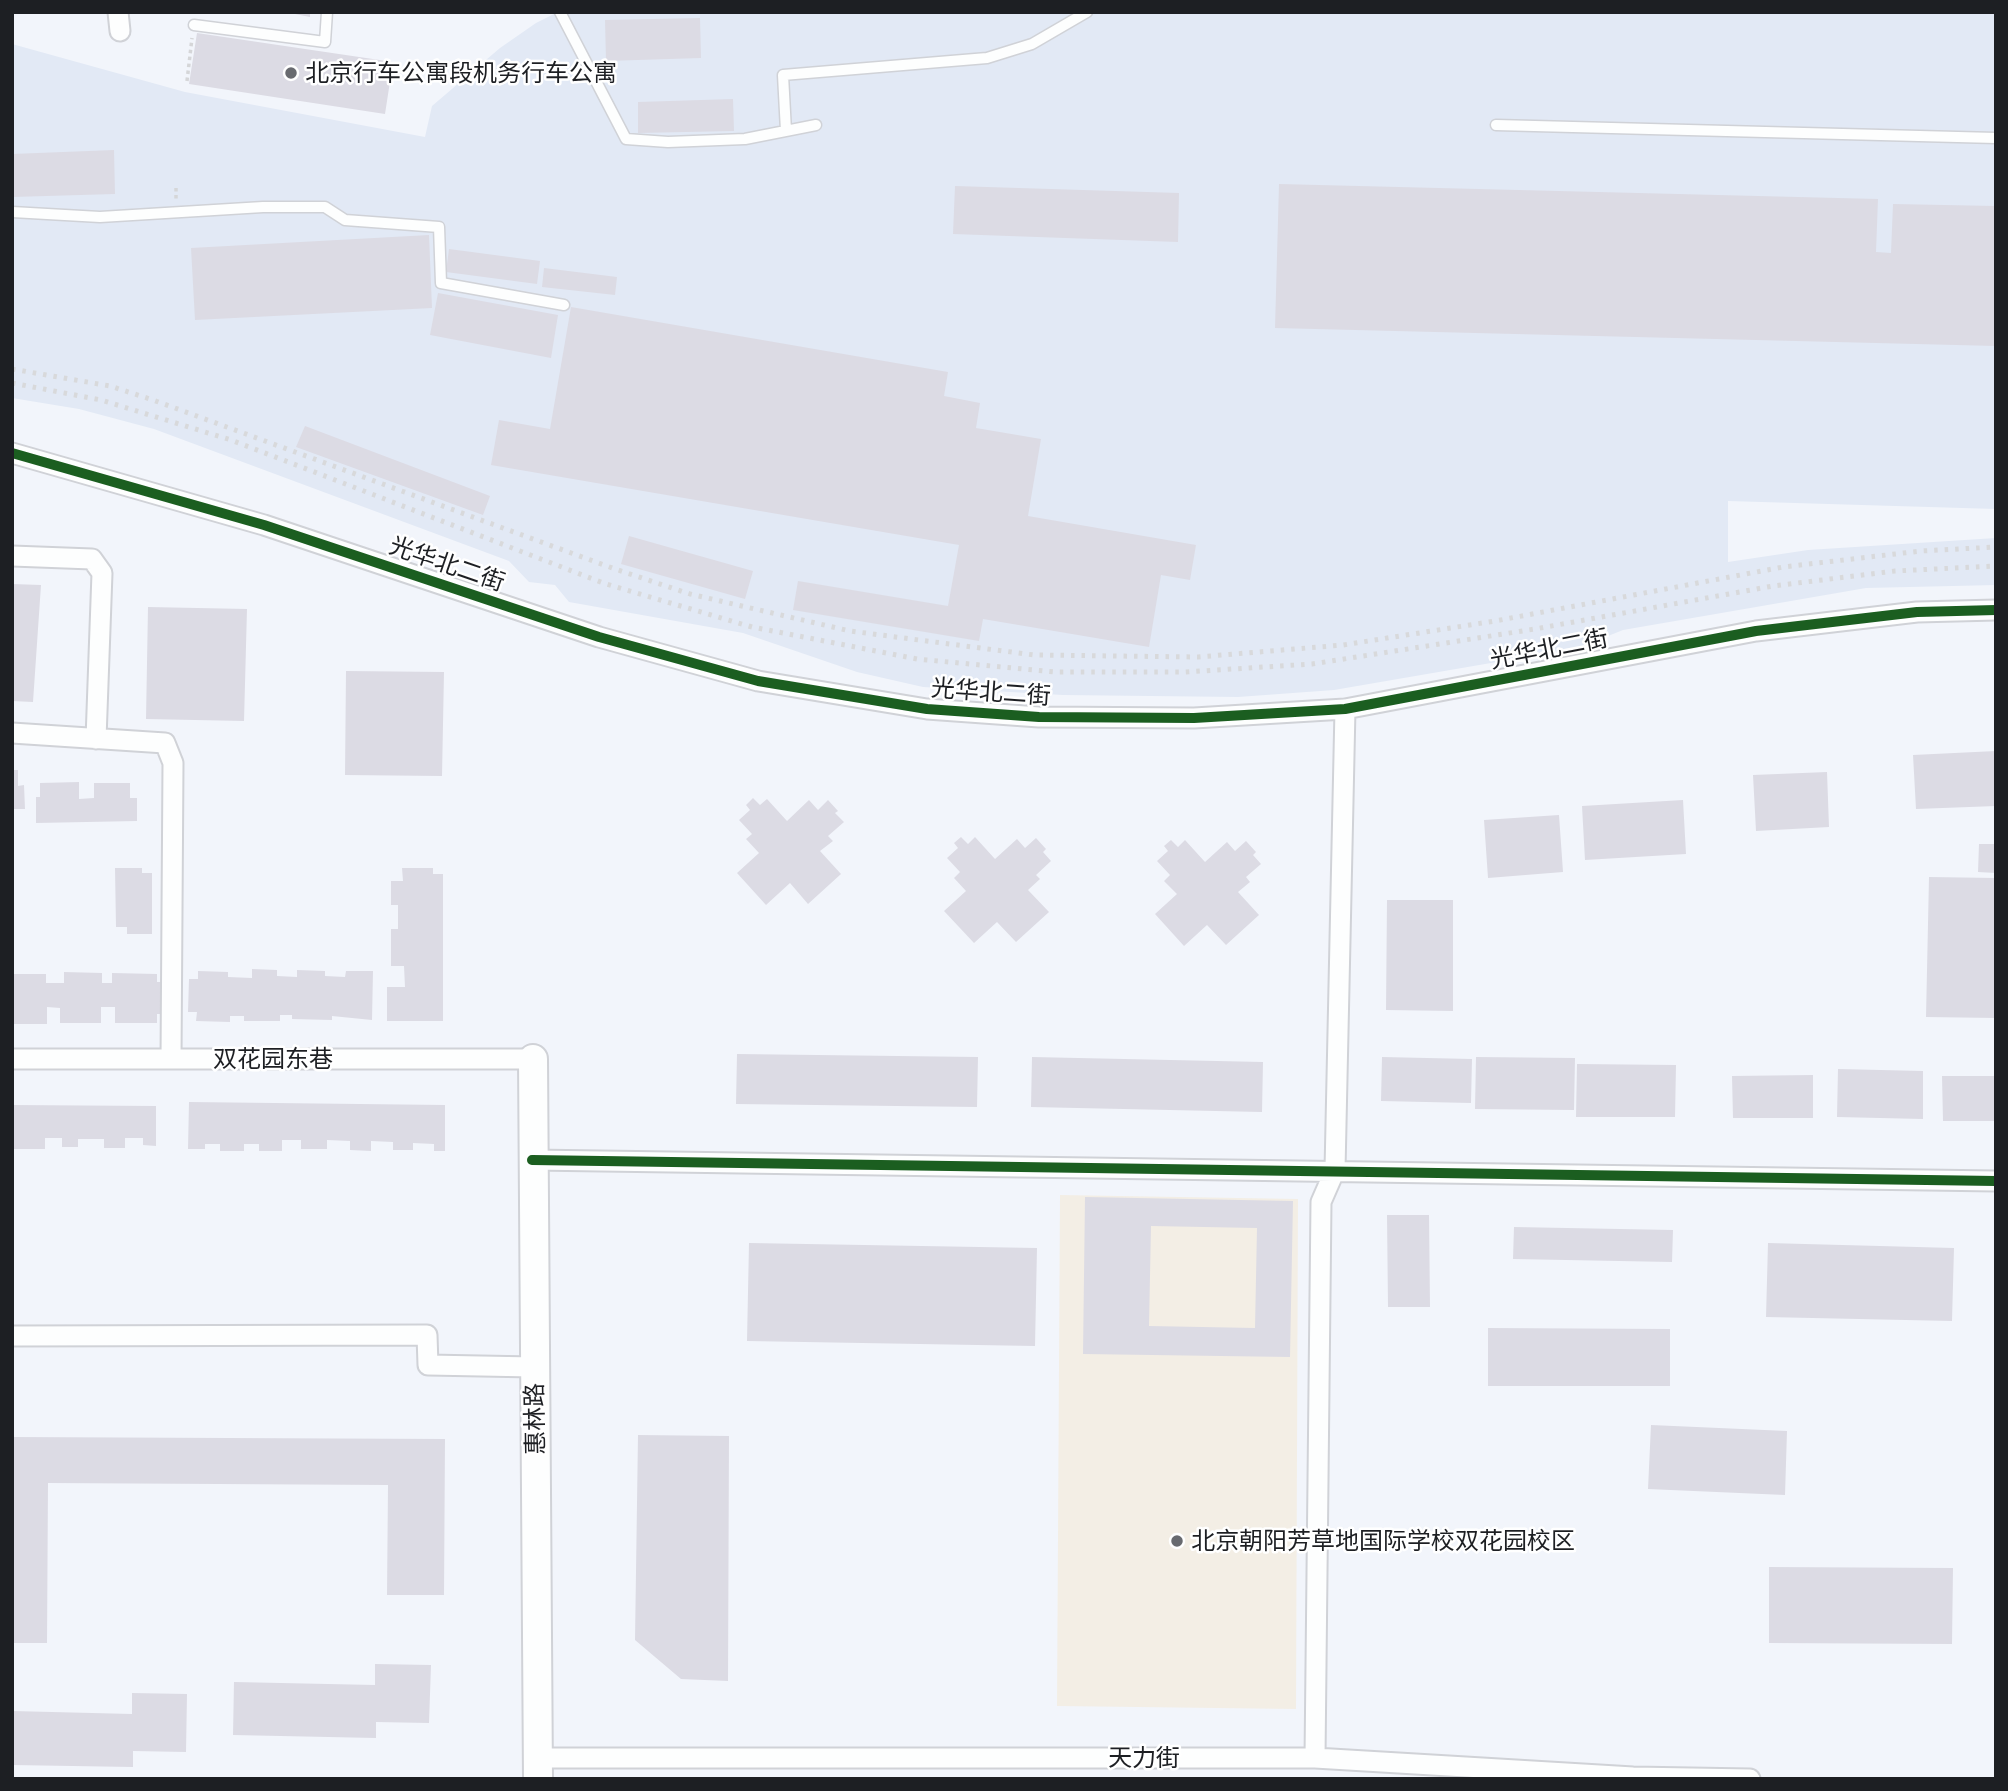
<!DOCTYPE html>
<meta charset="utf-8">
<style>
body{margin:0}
#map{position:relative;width:2008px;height:1791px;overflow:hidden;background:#f2f5fb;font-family:Barlow,sans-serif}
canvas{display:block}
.frame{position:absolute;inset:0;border:14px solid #1d1f23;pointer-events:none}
</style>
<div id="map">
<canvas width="2008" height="1791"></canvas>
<div class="frame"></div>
</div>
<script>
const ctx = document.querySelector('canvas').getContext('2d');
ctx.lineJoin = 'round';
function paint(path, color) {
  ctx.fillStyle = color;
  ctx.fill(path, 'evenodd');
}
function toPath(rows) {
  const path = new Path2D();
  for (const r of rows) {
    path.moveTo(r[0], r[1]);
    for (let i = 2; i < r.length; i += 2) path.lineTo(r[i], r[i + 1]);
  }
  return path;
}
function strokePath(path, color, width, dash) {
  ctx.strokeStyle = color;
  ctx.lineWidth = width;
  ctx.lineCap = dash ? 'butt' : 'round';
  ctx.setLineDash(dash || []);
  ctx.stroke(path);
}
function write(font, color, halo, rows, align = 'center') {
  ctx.font = font + ' Barlow,"Noto Sans SC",sans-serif';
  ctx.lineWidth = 5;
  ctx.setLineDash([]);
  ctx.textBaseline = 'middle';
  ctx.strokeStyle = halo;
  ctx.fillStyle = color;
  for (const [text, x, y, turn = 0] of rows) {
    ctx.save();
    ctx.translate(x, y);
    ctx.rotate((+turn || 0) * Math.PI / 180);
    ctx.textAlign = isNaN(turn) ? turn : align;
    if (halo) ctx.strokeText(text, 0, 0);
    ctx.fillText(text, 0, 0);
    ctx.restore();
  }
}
const built = toPath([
 [558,12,1996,12,1996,509,1728,501,1728,562,1808,550,1996,538,1996,585,1866,588,1623,630,1578,648,1334,690,1238,697,1063,695,923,687,857,672,743,633,569,602,555,585,529,582,509,561,154,429,79,409,12,398,12,44,185,92,425,137,432,106,500,48,536,23]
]);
const education = toPath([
 [1060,1195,1298,1199,1296,1709,1057,1706]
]);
const building = toPath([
 [285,12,310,12,310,17],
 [700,18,701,58,606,61,605,20],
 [197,33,393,62,385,114,189,84],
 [733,99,734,131,638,133,638,102],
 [114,150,115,194,12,197,12,154],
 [1279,184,1878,199,1876,252,1891,253,1893,204,1996,206,1996,346,1275,328],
 [955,186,1179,193,1178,242,953,234],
 [429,235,432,308,195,320,191,248],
 [449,249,540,261,537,284,446,272],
 [544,268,617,277,615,295,542,287],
 [438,293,558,315,551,358,430,335],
 [571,307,948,372,944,396,980,403,976,428,1041,439,1028,516,1196,545,1190,580,1161,575,1149,647,983,619,979,641,793,610,798,581,948,606,959,545,491,465,499,420,550,429],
 [305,426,490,496,483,515,296,447],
 [629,536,753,571,745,599,621,564],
 [12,584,41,585,33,702,12,701],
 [148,607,247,609,244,721,146,719],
 [346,671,444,672,442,776,345,775],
 [1996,751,1996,806,1916,809,1913,755],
 [12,770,18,770,18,786,24,785,25,809,12,809],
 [1827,772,1829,827,1756,831,1753,775],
 [79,782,79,799,94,798,94,783,130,783,130,798,137,798,137,821,36,823,36,797,40,797,40,783],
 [753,798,760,805,767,799,787,821,809,800,818,810,828,800,838,811,835,813,844,822,828,836,833,841,820,851,841,874,808,904,790,883,766,905,737,873,759,853,746,839,752,834,739,820,750,810,746,805],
 [1683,800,1686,854,1585,860,1582,806],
 [1559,815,1563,872,1488,878,1484,820],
 [961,837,968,844,975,837,995,859,1017,839,1025,848,1036,838,1046,849,1043,852,1051,861,1036,875,1040,879,1028,890,1049,912,1016,942,997,922,974,943,944,911,966,891,954,878,960,872,947,858,958,848,954,843],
 [1171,840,1178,847,1185,840,1205,862,1227,842,1235,851,1246,841,1256,852,1253,855,1261,864,1246,877,1250,882,1238,892,1259,915,1226,945,1207,925,1184,946,1155,914,1177,894,1164,881,1170,875,1157,861,1168,851,1164,846],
 [1979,844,1996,844,1996,873,1978,872],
 [115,868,142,868,142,873,152,873,152,934,127,934,127,927,116,927],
 [402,868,433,868,433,874,443,874,443,1021,387,1021,387,987,405,987,404,966,391,966,391,929,398,929,398,905,391,905,391,881,403,881],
 [1929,877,1996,878,1996,1018,1926,1017],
 [1387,900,1453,900,1453,1011,1386,1010],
 [252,969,277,970,277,976,297,977,297,970,325,971,325,976,345,977,346,971,373,971,372,1020,332,1016,332,1020,292,1019,292,1015,280,1015,280,1021,244,1021,244,1016,230,1016,230,1022,196,1021,197,1012,188,1012,189,979,198,979,198,971,228,972,228,977,252,978],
 [64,972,102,973,102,983,112,983,112,973,157,974,157,982,162,982,161,1014,157,1014,157,1023,115,1023,115,1007,101,1007,101,1023,60,1023,60,1008,47,1007,47,1024,12,1024,12,974,46,974,46,983,64,983],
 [737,1054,978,1057,977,1107,736,1104],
 [1032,1057,1263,1062,1262,1112,1031,1107],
 [1382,1057,1472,1059,1471,1103,1381,1101],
 [1476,1057,1575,1058,1574,1110,1475,1109],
 [1577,1064,1676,1065,1675,1117,1576,1117],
 [1838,1069,1923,1071,1923,1119,1837,1117],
 [1813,1075,1813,1118,1733,1118,1732,1076],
 [1942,1076,1996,1076,1996,1121,1943,1121],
 [189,1102,445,1105,445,1151,434,1151,434,1144,413,1143,413,1150,393,1150,393,1142,371,1141,371,1151,350,1150,350,1141,327,1140,327,1149,301,1149,301,1140,282,1140,282,1151,259,1151,259,1144,244,1144,244,1151,220,1151,220,1144,205,1144,205,1149,188,1149],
 [12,1105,156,1106,156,1146,143,1145,143,1138,125,1138,125,1148,104,1148,104,1139,78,1139,78,1147,62,1147,62,1138,45,1138,45,1149,14,1149],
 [1085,1197,1293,1201,1290,1357,1083,1354],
 [1151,1226,1257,1228,1255,1328,1149,1326],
 [1387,1215,1429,1215,1430,1307,1388,1307],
 [1514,1227,1673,1230,1672,1262,1513,1259],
 [749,1243,1037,1248,1035,1346,747,1341],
 [1768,1243,1954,1248,1952,1321,1766,1317],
 [1488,1328,1670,1329,1670,1386,1488,1386],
 [1651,1425,1787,1431,1785,1495,1648,1489],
 [638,1435,729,1436,728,1681,681,1679,635,1640],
 [12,1437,445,1439,444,1595,387,1595,388,1485,48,1483,47,1643,12,1643],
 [1769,1567,1953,1568,1952,1644,1769,1643],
 [375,1664,431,1665,429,1723,376,1722,376,1738,233,1735,234,1682,375,1685],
 [132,1693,187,1694,186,1752,133,1751,133,1767,12,1765,12,1711,132,1714]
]);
const path = toPath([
 [187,81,192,38],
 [176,188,176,200]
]);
const lane = toPath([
 [560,12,626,139,668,142,745,139,816,125],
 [194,25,325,42,327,12],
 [1496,125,1996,138],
 [786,131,783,75,987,58,1032,44,1087,12],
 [12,212,100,217,263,207,325,207,345,220,439,227,441,283,564,305]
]);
const street = toPath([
 [118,12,120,31],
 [12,453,264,525,599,637,758,681,927,709,1039,717,1194,718,1345,709,1756,631,1917,612,1996,610],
 [12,556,92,559,102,573,96,739],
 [12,733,165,743,173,763,171,1059],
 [12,1059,533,1059],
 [532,1160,1996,1181],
 [12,1336,427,1335,428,1365,534,1367],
 [538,1758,1315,1758,1633,1777,1750,1779],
 [1315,1758,1321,1202,1335,1170,1345,709]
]);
const secondary = toPath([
 [533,1059,538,1779]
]);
const rail = toPath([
 [12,369,110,386,153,400,615,569,690,594,850,631,1034,655,1198,657,1343,645,1495,621,1783,567,1921,551,1996,547],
 [12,383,101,400,231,440,606,584,752,627,917,659,1055,672,1185,672,1312,664,1535,629,1773,586,1895,571,1996,566]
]);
const cycleway = toPath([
 [12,453,264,525,599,637,758,681,927,709,1039,717,1194,718,1345,709,1756,631,1917,612,1996,610],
 [532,1160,1996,1181]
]);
const markers = [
 [291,73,7,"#686a6f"],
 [1177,1541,7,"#686a6f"]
];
const poiNames = [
 ["北京行车公寓段机务行车公寓",305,73],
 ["北京朝阳芳草地国际学校双花园校区",1191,1541]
];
const streetNames = [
 ["光华北二街",447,564,19],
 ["光华北二街",1549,649,-11],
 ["光华北二街",991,692,4],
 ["双花园东巷",273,1059],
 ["惠林路",535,1419,-91],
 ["天力街",1144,1758]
];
paint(built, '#e2e9f5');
paint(education, '#f3eee5');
paint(building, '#dcdbe4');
strokePath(lane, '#d0d2d7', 13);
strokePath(street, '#d0d2d7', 23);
strokePath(secondary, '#d0d2d7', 32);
strokePath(path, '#d5d6d8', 3.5, [3.5, 3.5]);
strokePath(lane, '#fdfefe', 10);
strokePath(street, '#fdfefe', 19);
strokePath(secondary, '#fdfefe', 28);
strokePath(rail, '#d8d9db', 5, [3.5, 7]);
strokePath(cycleway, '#1b5e20', 10);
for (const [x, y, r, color] of markers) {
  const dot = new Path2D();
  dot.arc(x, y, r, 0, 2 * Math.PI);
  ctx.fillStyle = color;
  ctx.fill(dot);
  strokePath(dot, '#fff', 2.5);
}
write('24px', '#1d1f23', '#fff', poiNames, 'left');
write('24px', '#1d1f23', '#fff', streetNames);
</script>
